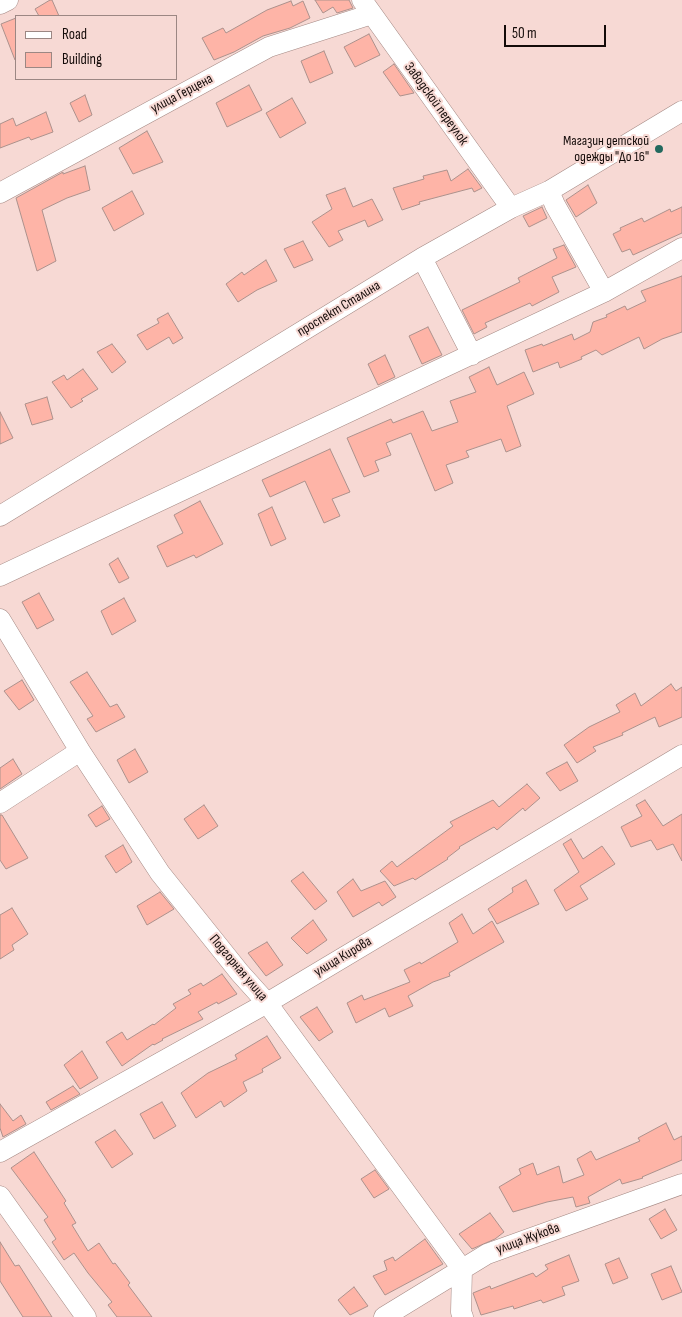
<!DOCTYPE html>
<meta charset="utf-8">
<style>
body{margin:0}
#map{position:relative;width:682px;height:1317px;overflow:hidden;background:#f7d9d4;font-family:"Sofia Sans Condensed",sans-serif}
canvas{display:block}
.legend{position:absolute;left:15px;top:15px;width:162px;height:65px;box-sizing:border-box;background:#f7d9d4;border:1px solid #9c8783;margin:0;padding:6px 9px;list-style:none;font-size:15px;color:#140b09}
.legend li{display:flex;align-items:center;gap:10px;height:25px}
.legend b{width:25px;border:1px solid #9c8783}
.scale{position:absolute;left:504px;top:25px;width:102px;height:22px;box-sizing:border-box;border:2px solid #140b09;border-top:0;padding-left:6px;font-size:15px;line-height:18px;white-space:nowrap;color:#140b09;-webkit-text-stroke:4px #f7d9d4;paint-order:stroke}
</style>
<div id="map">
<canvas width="682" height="1317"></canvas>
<ul class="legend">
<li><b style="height:6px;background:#fff"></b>Road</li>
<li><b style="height:14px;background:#feb4a7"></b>Building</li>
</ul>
<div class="scale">50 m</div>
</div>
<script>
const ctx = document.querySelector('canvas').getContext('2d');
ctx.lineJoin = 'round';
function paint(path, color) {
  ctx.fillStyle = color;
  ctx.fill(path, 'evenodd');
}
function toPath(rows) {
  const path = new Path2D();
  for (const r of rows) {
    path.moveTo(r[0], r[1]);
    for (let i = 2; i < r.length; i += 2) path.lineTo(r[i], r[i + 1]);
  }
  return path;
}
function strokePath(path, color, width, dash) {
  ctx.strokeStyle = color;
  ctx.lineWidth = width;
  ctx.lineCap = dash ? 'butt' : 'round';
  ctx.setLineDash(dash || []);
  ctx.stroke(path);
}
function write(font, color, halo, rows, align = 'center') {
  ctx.font = font + ' "Sofia Sans Condensed",sans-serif';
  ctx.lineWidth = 4;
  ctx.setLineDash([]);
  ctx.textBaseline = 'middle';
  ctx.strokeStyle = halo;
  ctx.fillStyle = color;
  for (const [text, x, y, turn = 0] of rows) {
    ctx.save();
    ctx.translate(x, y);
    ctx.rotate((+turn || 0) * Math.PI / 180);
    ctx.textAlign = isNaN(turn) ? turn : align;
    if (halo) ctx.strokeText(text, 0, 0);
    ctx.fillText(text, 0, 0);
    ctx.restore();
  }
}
const building = toPath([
 [50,0,52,0,59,16,39,16,35,9,50,0],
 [315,0,349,0,353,8,337,13,333,7,323,13,315,0],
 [291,1,293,6,303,1,310,18,290,28,263,36,234,52,214,60,202,38,223,28,226,33,267,10,291,1],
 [16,18,16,60,15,60,1,24,16,18],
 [369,34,380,55,355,67,344,47,369,34],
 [324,51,333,73,310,83,301,61,324,51],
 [394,64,414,93,400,96,383,72,394,64],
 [249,85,262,110,227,127,216,103,249,85],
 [85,95,92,115,79,122,70,103,85,95],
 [292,98,306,123,280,138,266,113,292,98],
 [46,112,53,132,31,140,29,137,0,148,0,124,13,118,16,126,46,112],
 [147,131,163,162,133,174,119,148,147,131],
 [85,166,90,190,67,198,42,210,56,261,37,271,16,198,63,172,63,174,85,166],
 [468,169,482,188,474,192,472,188,419,202,420,204,402,210,393,188,424,179,423,176,447,170,451,181,468,169],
 [588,185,597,203,576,217,566,200,588,185],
 [345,188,353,207,372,199,383,220,368,227,365,220,338,231,343,240,329,247,312,222,332,209,326,195,345,188],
 [132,191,144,214,114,231,102,208,132,191],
 [542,207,547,218,529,227,523,216,542,207],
 [682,207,682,233,633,255,630,249,622,252,613,234,621,230,620,228,642,218,644,222,670,209,671,212,682,207],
 [303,241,313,260,294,268,284,249,303,241],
 [564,245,576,267,552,277,559,292,532,306,530,303,485,323,487,327,474,334,462,310,520,282,518,278,557,258,553,249,564,245],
 [266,260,277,281,257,290,238,302,226,284,242,272,244,275,266,260],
 [682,276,682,332,662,339,644,349,639,337,602,355,596,350,581,357,582,359,560,368,558,362,533,372,525,350,542,344,543,346,572,334,574,340,590,332,593,322,607,317,606,315,625,306,627,310,646,301,641,291,682,276],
 [168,313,183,338,173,344,169,337,147,350,137,335,159,323,157,319,168,313],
 [428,327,442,355,422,364,409,336,428,327],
 [112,344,126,362,112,373,97,352,112,344],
 [385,355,395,377,378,385,368,364,385,355],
 [489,367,497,385,524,372,534,394,507,406,521,446,506,452,501,439,466,451,469,457,446,465,453,483,435,491,411,433,386,443,391,455,375,461,379,471,364,477,347,438,391,419,393,423,423,411,432,431,458,422,450,401,476,392,469,377,489,367],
 [83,369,98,389,81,399,83,401,71,408,52,382,64,375,67,380,83,369],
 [47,397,53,419,32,425,25,404,47,397],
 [0,412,13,438,0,444,0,412],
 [330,449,350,492,332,499,340,516,324,523,305,481,270,497,262,480,330,449],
 [200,501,223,544,196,558,194,555,167,567,157,546,183,533,174,515,200,501],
 [272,507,286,539,271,546,258,514,272,507],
 [118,558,129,578,119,583,109,564,118,558],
 [39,593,54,620,37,629,22,602,39,593],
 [124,598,136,621,112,635,101,611,124,598],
 [87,672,110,707,117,704,125,717,96,732,87,719,93,716,70,682,87,672],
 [22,680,34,700,19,710,4,691,22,680],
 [671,684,676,691,682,687,682,717,659,727,655,717,622,733,623,735,593,747,596,751,577,763,564,745,589,727,620,712,616,705,635,693,641,706,671,684],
 [135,749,148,772,129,783,117,760,135,749],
 [13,759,22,774,0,789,0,768,13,759],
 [567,762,578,781,560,791,546,773,567,762],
 [527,784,540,798,525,811,523,808,497,830,494,827,459,847,460,848,447,858,448,859,415,880,413,878,394,886,380,871,392,861,397,867,453,826,450,822,493,800,499,807,527,784],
 [645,800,663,826,682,814,682,861,673,844,657,850,651,840,631,847,621,827,642,816,636,805,645,800],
 [204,805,218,826,198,839,184,819,204,805],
 [102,806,110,819,96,827,88,815,102,806],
 [0,815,2,815,28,858,6,869,0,860,0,815],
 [571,839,583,859,602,846,615,864,580,886,588,899,566,911,554,890,579,872,563,844,571,839],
 [123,845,132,862,116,873,105,856,123,845],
 [303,872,327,901,315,910,291,881,303,872],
 [353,879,361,891,385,881,396,897,382,906,379,902,353,917,337,892,353,879],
 [526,880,539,904,497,924,488,909,513,892,512,888,526,880],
 [160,892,174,909,147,925,137,906,160,892],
 [12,908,28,934,12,945,14,950,0,959,0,915,12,908],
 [462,914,473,934,492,921,504,942,449,973,450,976,433,982,408,996,413,1006,389,1017,385,1008,356,1023,347,1003,362,995,364,1000,410,982,404,970,420,962,421,964,458,942,449,923,462,914],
 [313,920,327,940,307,954,291,938,313,920],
 [267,942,283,965,266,976,248,953,267,942],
 [222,974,237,994,218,1004,217,1002,198,1012,203,1019,162,1039,163,1040,154,1045,153,1044,122,1066,106,1042,122,1032,127,1040,153,1024,154,1025,176,1008,173,1004,191,994,188,990,201,983,203,986,222,974],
 [317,1007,333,1032,319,1041,300,1017,317,1007],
 [267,1036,281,1058,262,1069,263,1072,243,1082,247,1091,224,1107,221,1101,196,1118,181,1093,208,1073,237,1059,235,1055,267,1036],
 [82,1051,98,1078,80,1089,64,1065,82,1051],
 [73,1086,80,1094,51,1110,46,1102,73,1086],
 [162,1102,176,1126,154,1139,140,1114,162,1102],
 [0,1104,13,1121,21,1115,26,1124,3,1137,0,1128,0,1104],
 [666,1123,674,1140,682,1136,682,1160,642,1177,643,1178,622,1184,620,1179,588,1197,590,1203,576,1207,573,1197,547,1202,513,1212,499,1187,521,1174,519,1169,533,1163,537,1175,559,1166,563,1183,584,1175,577,1159,591,1151,596,1160,640,1141,638,1138,666,1123],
 [115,1130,133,1154,112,1168,95,1142,115,1130],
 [34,1152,66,1201,64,1203,76,1223,72,1225,88,1251,99,1243,113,1264,115,1263,130,1283,128,1285,152,1317,117,1317,108,1305,112,1302,88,1273,74,1253,64,1260,52,1242,56,1239,44,1220,48,1217,11,1168,34,1152],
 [375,1170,389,1189,374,1198,361,1179,375,1170],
 [665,1209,677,1230,661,1239,649,1219,665,1209],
 [490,1213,504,1232,495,1239,472,1249,459,1234,490,1213],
 [425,1239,443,1264,385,1295,373,1276,387,1270,384,1261,393,1257,395,1261,425,1239],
 [0,1242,15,1266,19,1265,52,1317,23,1317,0,1281,0,1242],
 [569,1255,579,1281,562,1287,565,1295,543,1303,541,1300,514,1309,513,1306,481,1315,473,1293,490,1286,491,1289,533,1273,536,1277,548,1269,545,1265,569,1255],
 [619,1258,628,1278,613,1284,605,1264,619,1258],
 [671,1266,682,1292,662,1300,651,1274,671,1266],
 [354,1287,368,1306,350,1315,338,1300,354,1287]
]);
const minor = toPath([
 [362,0,511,208],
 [0,4,8,0],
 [549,191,555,205,604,292],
 [0,193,269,47,372,14],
 [422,258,472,355],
 [0,516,422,258,511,208,549,191,682,111],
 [0,576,604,292,682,248],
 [0,619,80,751,160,873,240,973,267,1003,462,1269,461,1312,463,1317],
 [0,803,80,751],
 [0,1152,267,1003,682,755],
 [0,1196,86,1317],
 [384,1317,487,1254,682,1184]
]);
const markers = [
 [659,149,5,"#23695e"]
];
const streetNames = [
 ["улица Герцена",182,94,-28],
 ["Заводской переулок",436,104,54],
 ["проспект Сталина",339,309,-31],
 ["улица Кирова",343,957,-31],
 ["Подгорная улица",238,968,50],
 ["улица Жукова",528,1239,-20]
];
const poiNames = [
 ["Магазин детской",649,141],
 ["одежды \"До 16\"",649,157]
];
paint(building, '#feb4a7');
strokePath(building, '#ac918c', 1);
strokePath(minor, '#a48984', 21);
strokePath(minor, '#fff', 20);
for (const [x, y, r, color] of markers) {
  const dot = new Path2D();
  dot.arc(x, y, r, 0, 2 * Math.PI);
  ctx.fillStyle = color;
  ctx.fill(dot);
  strokePath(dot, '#f7d9d4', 2);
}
write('14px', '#140b09', '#f7d9d4', streetNames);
write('14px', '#140b09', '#f7d9d4', poiNames, 'right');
</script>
